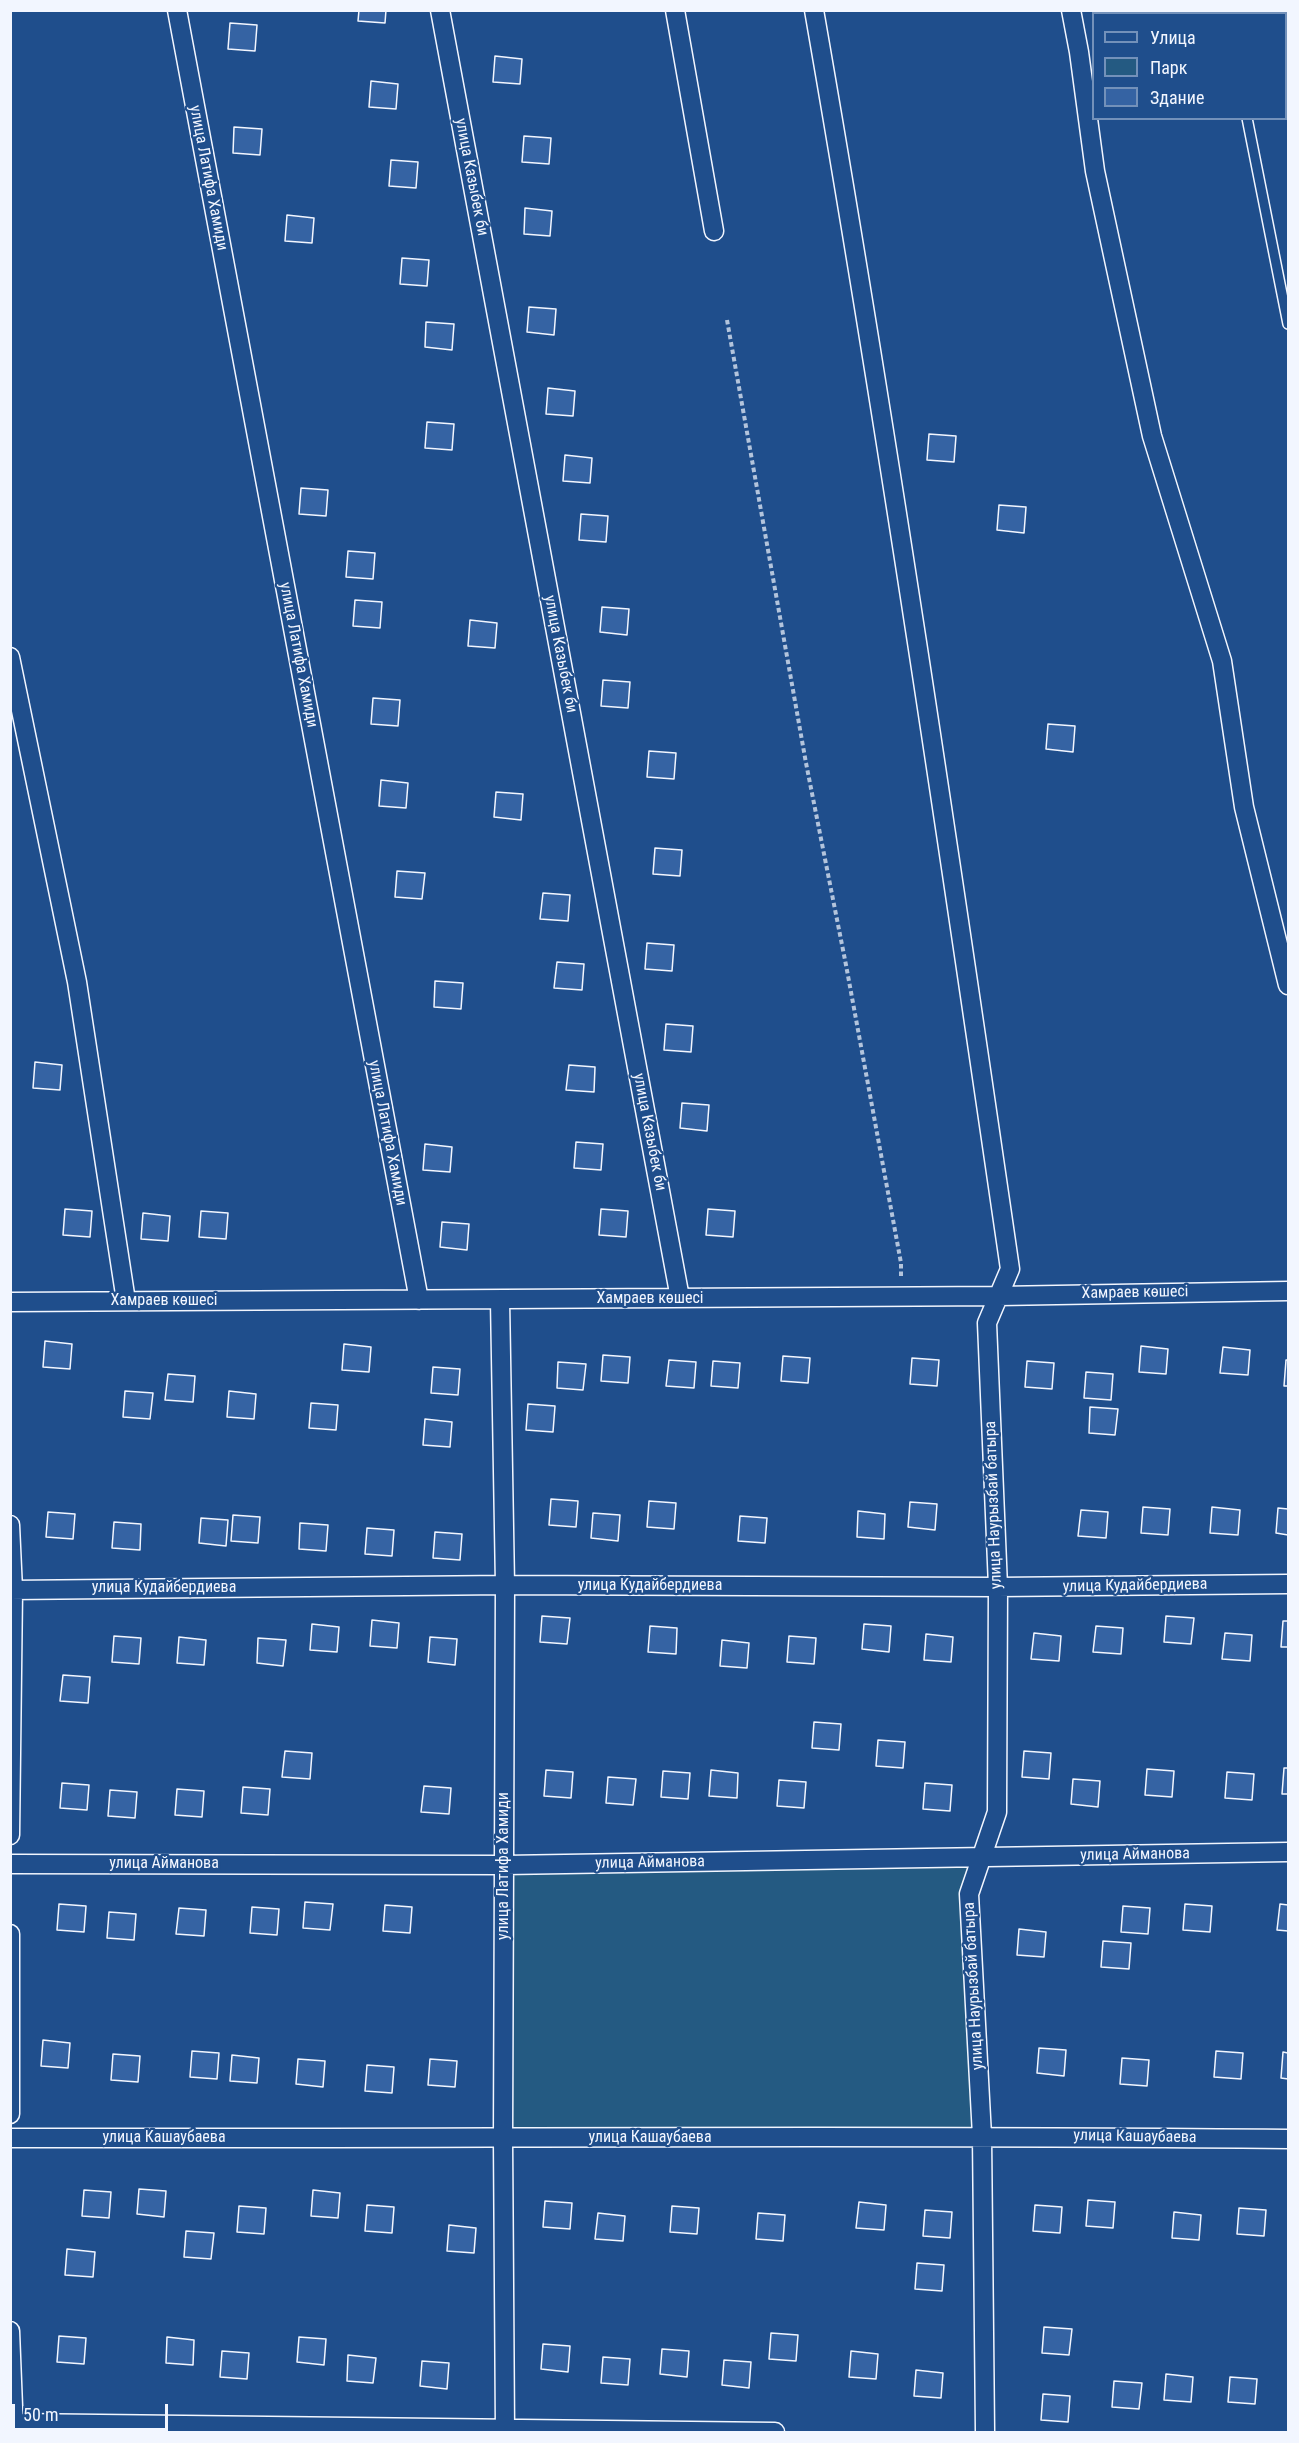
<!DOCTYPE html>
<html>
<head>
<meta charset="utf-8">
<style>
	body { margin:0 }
	#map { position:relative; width:1299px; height:2443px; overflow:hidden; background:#1f4e8c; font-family:"Roboto Condensed",sans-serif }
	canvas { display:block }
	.frame { position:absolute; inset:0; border:12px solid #f2f6ff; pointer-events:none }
	.legend { position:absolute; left:1092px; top:12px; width:195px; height:108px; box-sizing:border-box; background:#1f4e8c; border:2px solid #7391ba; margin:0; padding:8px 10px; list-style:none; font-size:18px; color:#f2f6ff }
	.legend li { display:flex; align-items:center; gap:12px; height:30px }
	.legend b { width:30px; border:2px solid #7391ba }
	.scale { position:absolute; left:12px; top:2404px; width:156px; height:27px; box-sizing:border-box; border:3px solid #f2f6ff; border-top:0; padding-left:8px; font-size:18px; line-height:21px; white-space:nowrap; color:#f2f6ff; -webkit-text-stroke:4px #1f4e8c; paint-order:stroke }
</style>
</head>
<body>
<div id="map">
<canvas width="1299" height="2443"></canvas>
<div class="frame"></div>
<ul class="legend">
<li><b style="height:8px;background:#1f4e8c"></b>Улица</li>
<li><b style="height:16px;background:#245a82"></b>Парк</li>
<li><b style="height:16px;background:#3563a3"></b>Здание</li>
</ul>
<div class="scale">50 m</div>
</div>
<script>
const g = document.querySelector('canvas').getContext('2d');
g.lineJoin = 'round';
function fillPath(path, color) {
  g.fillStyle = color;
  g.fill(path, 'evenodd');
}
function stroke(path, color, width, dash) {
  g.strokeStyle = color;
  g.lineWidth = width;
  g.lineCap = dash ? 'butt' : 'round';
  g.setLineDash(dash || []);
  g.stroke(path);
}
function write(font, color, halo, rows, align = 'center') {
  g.font = font + ' "Roboto Condensed",sans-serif';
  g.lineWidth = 4.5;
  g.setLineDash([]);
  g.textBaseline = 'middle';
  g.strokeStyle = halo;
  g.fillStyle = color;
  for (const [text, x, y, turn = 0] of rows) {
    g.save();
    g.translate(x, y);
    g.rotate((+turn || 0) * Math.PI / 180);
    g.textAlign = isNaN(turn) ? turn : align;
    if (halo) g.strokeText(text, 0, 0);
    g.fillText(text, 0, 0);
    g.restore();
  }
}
const green = new Path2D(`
	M981,1859L969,1894L982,2136L503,2139L505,1865Z`);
const building = new Path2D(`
	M359,10H386L385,23L358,21Z
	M230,23L257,25L255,51L228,49Z
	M495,56L522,59L520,84L493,82Z
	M371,81L398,84L396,109L369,107Z
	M234,127L262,129L260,155L233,153Z
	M524,136L551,138L549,164L522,162Z
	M391,160L418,162L416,188L389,186Z
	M525,208L552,211L550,236L524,234Z
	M287,215L314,218L312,243L285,241Z
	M402,258L429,260L427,286L400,284Z
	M529,307L556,309L554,335L527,332Z
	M426,322L454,324L452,350L425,347Z
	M548,388L575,391L573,416L546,414Z
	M427,422L454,424L452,450L425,448Z
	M929,434L956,436L954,462L927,460Z
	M565,455L592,458L590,483L563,481Z
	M301,488L328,490L326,516L299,514Z
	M999,505L1026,507L1024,533L997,530Z
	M581,514L608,516L606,542L579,540Z
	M348,551L375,553L373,579L346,577Z
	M355,600L382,602L380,628L353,626Z
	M602,607L629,609L627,635L600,632Z
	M470,620L497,623L495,648L468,646Z
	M603,680L630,682L628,708L601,706Z
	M373,698L400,700L398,726L371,724Z
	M1048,724L1075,726L1073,752L1046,749Z
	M649,751L676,753L674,779L647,777Z
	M381,780L408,783L406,808L379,806Z
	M496,792L523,794L521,820L494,817Z
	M655,848L682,850L680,876L653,874Z
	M397,871L425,873L422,899L395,897Z
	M543,893L570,895L568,921L540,919Z
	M647,943L674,945L672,971L645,969Z
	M557,962L584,964L582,990L554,988Z
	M435,981L463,983L461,1009L434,1007Z
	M666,1024L693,1026L691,1052L664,1050Z
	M35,1062L62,1065L60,1090L33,1088Z
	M569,1065L595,1067L594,1092L566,1090Z
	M682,1103L709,1105L707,1131L680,1128Z
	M576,1142L603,1144L601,1170L574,1168Z
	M425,1144L452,1147L450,1172L423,1170Z
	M65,1209L92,1211L90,1237L63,1235Z
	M601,1209L628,1211L626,1237L599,1235Z
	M708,1209L735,1211L733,1237L706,1235Z
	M201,1211L228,1213L226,1239L199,1237Z
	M143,1213L170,1216L168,1241L141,1239Z
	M442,1222L469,1224L467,1250L440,1247Z
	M45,1341L72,1344L70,1369L43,1367Z
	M344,1344L371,1347L369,1372L342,1370Z
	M1141,1346L1168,1349L1166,1374L1139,1372Z
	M1223,1347L1250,1350L1248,1375L1220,1373Z
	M603,1355L630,1357L628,1383L601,1381Z
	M783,1356L810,1358L808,1383L781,1381Z
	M912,1358L939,1360L937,1386L910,1384Z
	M669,1360L696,1362L694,1388L666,1386Z
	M1286,1360H1288V1386H1284Z
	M713,1361L740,1363L738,1388L711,1386Z
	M1027,1361L1054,1363L1052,1389L1025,1387Z
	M558,1362L586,1364L583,1390L557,1388Z
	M433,1367L460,1369L458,1395L431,1393Z
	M1086,1372L1113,1374L1111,1400L1084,1398Z
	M168,1374L195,1376L193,1402L165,1400Z
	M125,1391L153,1393L150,1419L123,1417Z
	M229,1391L256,1394L254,1419L227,1417Z
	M311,1403L338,1405L336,1430L309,1428Z
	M528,1404L555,1406L553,1432L526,1430Z
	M1090,1407L1118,1409L1115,1435L1089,1433Z
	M425,1419L452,1422L450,1447L423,1445Z
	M551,1499L578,1501L576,1527L549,1525Z
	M649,1501L676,1503L674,1529L647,1527Z
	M910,1502L937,1504L935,1530L908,1527Z
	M1143,1507L1170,1509L1168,1535L1141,1533Z
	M1212,1507L1240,1510L1238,1535L1210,1533Z
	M1278,1508L1288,1509V1535L1276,1533Z
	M1081,1510L1108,1512L1106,1538L1078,1536Z
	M858,1511L885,1514L884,1539L857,1537Z
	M48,1512L75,1514L73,1539L46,1537Z
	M593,1513L620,1515L618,1541L591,1538Z
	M233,1515L260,1517L258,1543L231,1541Z
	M740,1516L767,1518L765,1543L738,1541Z
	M201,1518L228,1520L226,1546L199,1543Z
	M114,1522L141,1524L140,1550L112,1548Z
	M300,1523L328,1525L326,1551L299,1549Z
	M367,1528L394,1530L392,1556L365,1554Z
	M435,1532L462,1534L460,1560L433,1558Z
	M542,1616L570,1618L567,1644L540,1642Z
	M1166,1616L1194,1618L1191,1644L1164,1642Z
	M372,1620L399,1623L397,1648L370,1646Z
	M1283,1621H1288V1647H1281Z
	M312,1624L339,1627L337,1652L310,1650Z
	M864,1624L891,1626L889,1652L862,1649Z
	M650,1626L677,1628L676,1654L648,1652Z
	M1096,1626L1123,1628L1121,1654L1093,1652Z
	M1034,1633L1061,1636L1059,1661L1031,1659Z
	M1225,1633L1252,1635L1250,1661L1222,1659Z
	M926,1634L953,1637L951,1662L924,1660Z
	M114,1636L141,1638L139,1664L112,1662Z
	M789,1636L816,1638L814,1664L787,1662Z
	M179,1637L206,1640L204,1665L177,1663Z
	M430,1637L457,1639L455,1665L428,1662Z
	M258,1638L286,1640L283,1666L257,1663Z
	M722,1640L749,1643L747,1668L720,1666Z
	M63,1675L90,1677L88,1703L60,1701Z
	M814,1722L841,1724L839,1750L812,1748Z
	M878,1740L905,1742L903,1768L876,1766Z
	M285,1751L312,1753L310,1779L282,1777Z
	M1024,1751L1051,1753L1049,1779L1022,1777Z
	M1284,1768H1288V1794H1282Z
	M1147,1769L1174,1771L1172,1797L1145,1795Z
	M546,1770L573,1772L571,1798L544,1796Z
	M711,1770L738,1773L737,1798L709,1796Z
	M663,1771L690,1773L688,1799L661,1797Z
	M1227,1772L1254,1774L1252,1800L1225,1798Z
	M608,1777L636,1779L633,1805L606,1803Z
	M1073,1779L1100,1781L1098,1807L1071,1804Z
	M779,1780L806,1782L804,1808L777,1806Z
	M62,1783L89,1785L87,1810L60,1808Z
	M925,1783L952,1785L950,1811L923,1809Z
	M424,1786L451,1788L449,1814L421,1812Z
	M243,1787L270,1789L268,1815L241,1813Z
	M177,1789L204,1791L202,1817L175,1815Z
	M110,1790L137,1792L135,1818L108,1816Z
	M305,1902L333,1904L330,1930L303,1928Z
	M59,1904L86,1906L84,1932L57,1930Z
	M1185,1904L1212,1906L1210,1932L1183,1930Z
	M1280,1904L1288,1905V1931L1277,1930Z
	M385,1905L412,1907L410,1933L383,1931Z
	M1123,1906L1150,1908L1148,1934L1121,1932Z
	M252,1907L279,1909L277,1935L250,1933Z
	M179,1908L206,1910L204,1936L176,1934Z
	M109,1912L136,1914L134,1940L107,1938Z
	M1019,1929L1046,1932L1044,1957L1017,1955Z
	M1103,1941L1131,1943L1129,1969L1101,1967Z
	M43,2040L70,2043L68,2068L41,2066Z
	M1039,2048L1066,2050L1064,2076L1037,2073Z
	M192,2051L219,2053L217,2079L190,2077Z
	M1216,2051L1243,2053L1241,2079L1214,2077Z
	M1283,2052L1288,2053V2079L1281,2078Z
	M113,2054L140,2056L138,2082L111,2080Z
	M232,2055L259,2058L257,2083L230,2081Z
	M1122,2058L1149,2060L1147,2086L1120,2084Z
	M298,2059L325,2061L323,2087L296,2084Z
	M430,2059L457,2061L455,2087L428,2085Z
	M367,2065L394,2067L392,2093L365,2091Z
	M139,2189L166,2191L164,2217L137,2214Z
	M84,2190L111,2192L109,2218L82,2216Z
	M313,2190L340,2193L338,2218L311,2216Z
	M1088,2200L1115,2202L1113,2228L1086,2226Z
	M545,2201L572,2203L570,2229L543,2227Z
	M859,2202L886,2205L884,2230L856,2228Z
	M367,2205L394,2207L392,2233L365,2231Z
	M1035,2205L1062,2207L1060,2233L1033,2231Z
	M239,2206L266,2208L264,2234L237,2232Z
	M672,2206L699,2208L697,2234L670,2232Z
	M1239,2208L1266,2210L1264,2236L1237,2234Z
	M925,2210L952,2212L950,2238L923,2236Z
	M1174,2212L1201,2215L1199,2240L1172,2238Z
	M598,2213L625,2216L623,2241L595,2239Z
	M758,2213L785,2215L783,2241L756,2239Z
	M449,2225L476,2228L474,2253L447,2251Z
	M186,2231L214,2233L211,2259L184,2257Z
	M67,2249L95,2252L93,2277L65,2275Z
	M917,2263L944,2265L942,2291L915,2289Z
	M1044,2327L1072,2329L1069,2355L1042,2353Z
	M771,2333L798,2335L796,2361L769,2359Z
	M59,2336L86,2338L84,2364L57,2362Z
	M167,2337L194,2340L193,2365L166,2363Z
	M299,2337L326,2339L324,2365L297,2362Z
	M543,2344L570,2346L568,2372L541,2369Z
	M662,2349L689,2351L687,2377L660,2374Z
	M222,2351L249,2353L247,2379L220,2377Z
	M851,2351L878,2354L876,2379L849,2377Z
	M348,2355L376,2358L373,2383L347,2381Z
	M603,2357L630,2359L628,2385L601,2383Z
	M724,2360L751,2362L749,2388L722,2385Z
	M422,2361L449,2363L447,2389L420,2386Z
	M916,2370L943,2373L941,2398L914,2396Z
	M1166,2374L1193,2377L1191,2402L1164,2400Z
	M1230,2377L1257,2379L1255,2404L1228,2402Z
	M1114,2381L1142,2383L1139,2409L1112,2407Z
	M1043,2394L1070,2396L1068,2422L1041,2420Z`);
const path = new Path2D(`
	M727,320L806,763L846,965L901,1263V1278`);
const service = new Path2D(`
	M1226,10V14
	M1247,118L1288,324`);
const minor = new Path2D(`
	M177,10L419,1300
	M440,10L680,1298
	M675,10L714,231
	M814,10C887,429 949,849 1010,1269L987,1323L998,1587L997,1812L969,1894L982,2136L985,2432
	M1071,10L1079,52L1095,171L1152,436L1222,661L1244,807L1288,985
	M10,657L77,982L126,1301
	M500,1300L505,1585L503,2139L505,2432
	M10,1302L999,1296L1288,1291
	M10,1525L13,1590L10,1835
	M10,1590L505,1585L998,1587L1288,1584
	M10,1864L505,1865L1288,1852
	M10,1934V2114
	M10,2138C437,2139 863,2134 1288,2139
	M10,2331L14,2432
	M15,2423L775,2432`);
const streetNames = [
	["улица Казыбек би",471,177,79],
	["улица Латифа Хамиди",208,178,79],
	["улица Казыбек би",560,654,79],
	["улица Латифа Хамиди",298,655,79],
	["улица Казыбек би",649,1132,79],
	["улица Латифа Хамиди",387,1133,79],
	["Хамраев көшесі",1135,1293,-1],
	["Хамраев көшесі",650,1299],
	["Хамраев көшесі",164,1301],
	["улица Наурызбай батыра",994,1505,-92],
	["улица Кудайбердиева",650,1586],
	["улица Кудайбердиева",1135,1586,-1],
	["улица Кудайбердиева",164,1588],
	["улица Айманова",1135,1855,-1],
	["улица Айманова",650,1863,-1],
	["улица Айманова",164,1864],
	["улица Латифа Хамиди",504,1866,-90],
	["улица Наурызбай батыра",974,1986,-93],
	["улица Кашаубаева",1135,2137,1],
	["улица Кашаубаева",164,2138],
	["улица Кашаубаева",650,2138]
];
fillPath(green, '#245a82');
stroke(green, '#a8bbd7', 1.5);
fillPath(building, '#3563a3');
stroke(building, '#f2f6ff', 1.5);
stroke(service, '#f2f6ff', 12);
stroke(minor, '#f2f6ff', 21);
stroke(path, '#b3c4dc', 4, [4.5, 3]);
stroke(service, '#1f4e8c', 9);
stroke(minor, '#1f4e8c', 18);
write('16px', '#f2f6ff', '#1f4e8c', streetNames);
</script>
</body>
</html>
